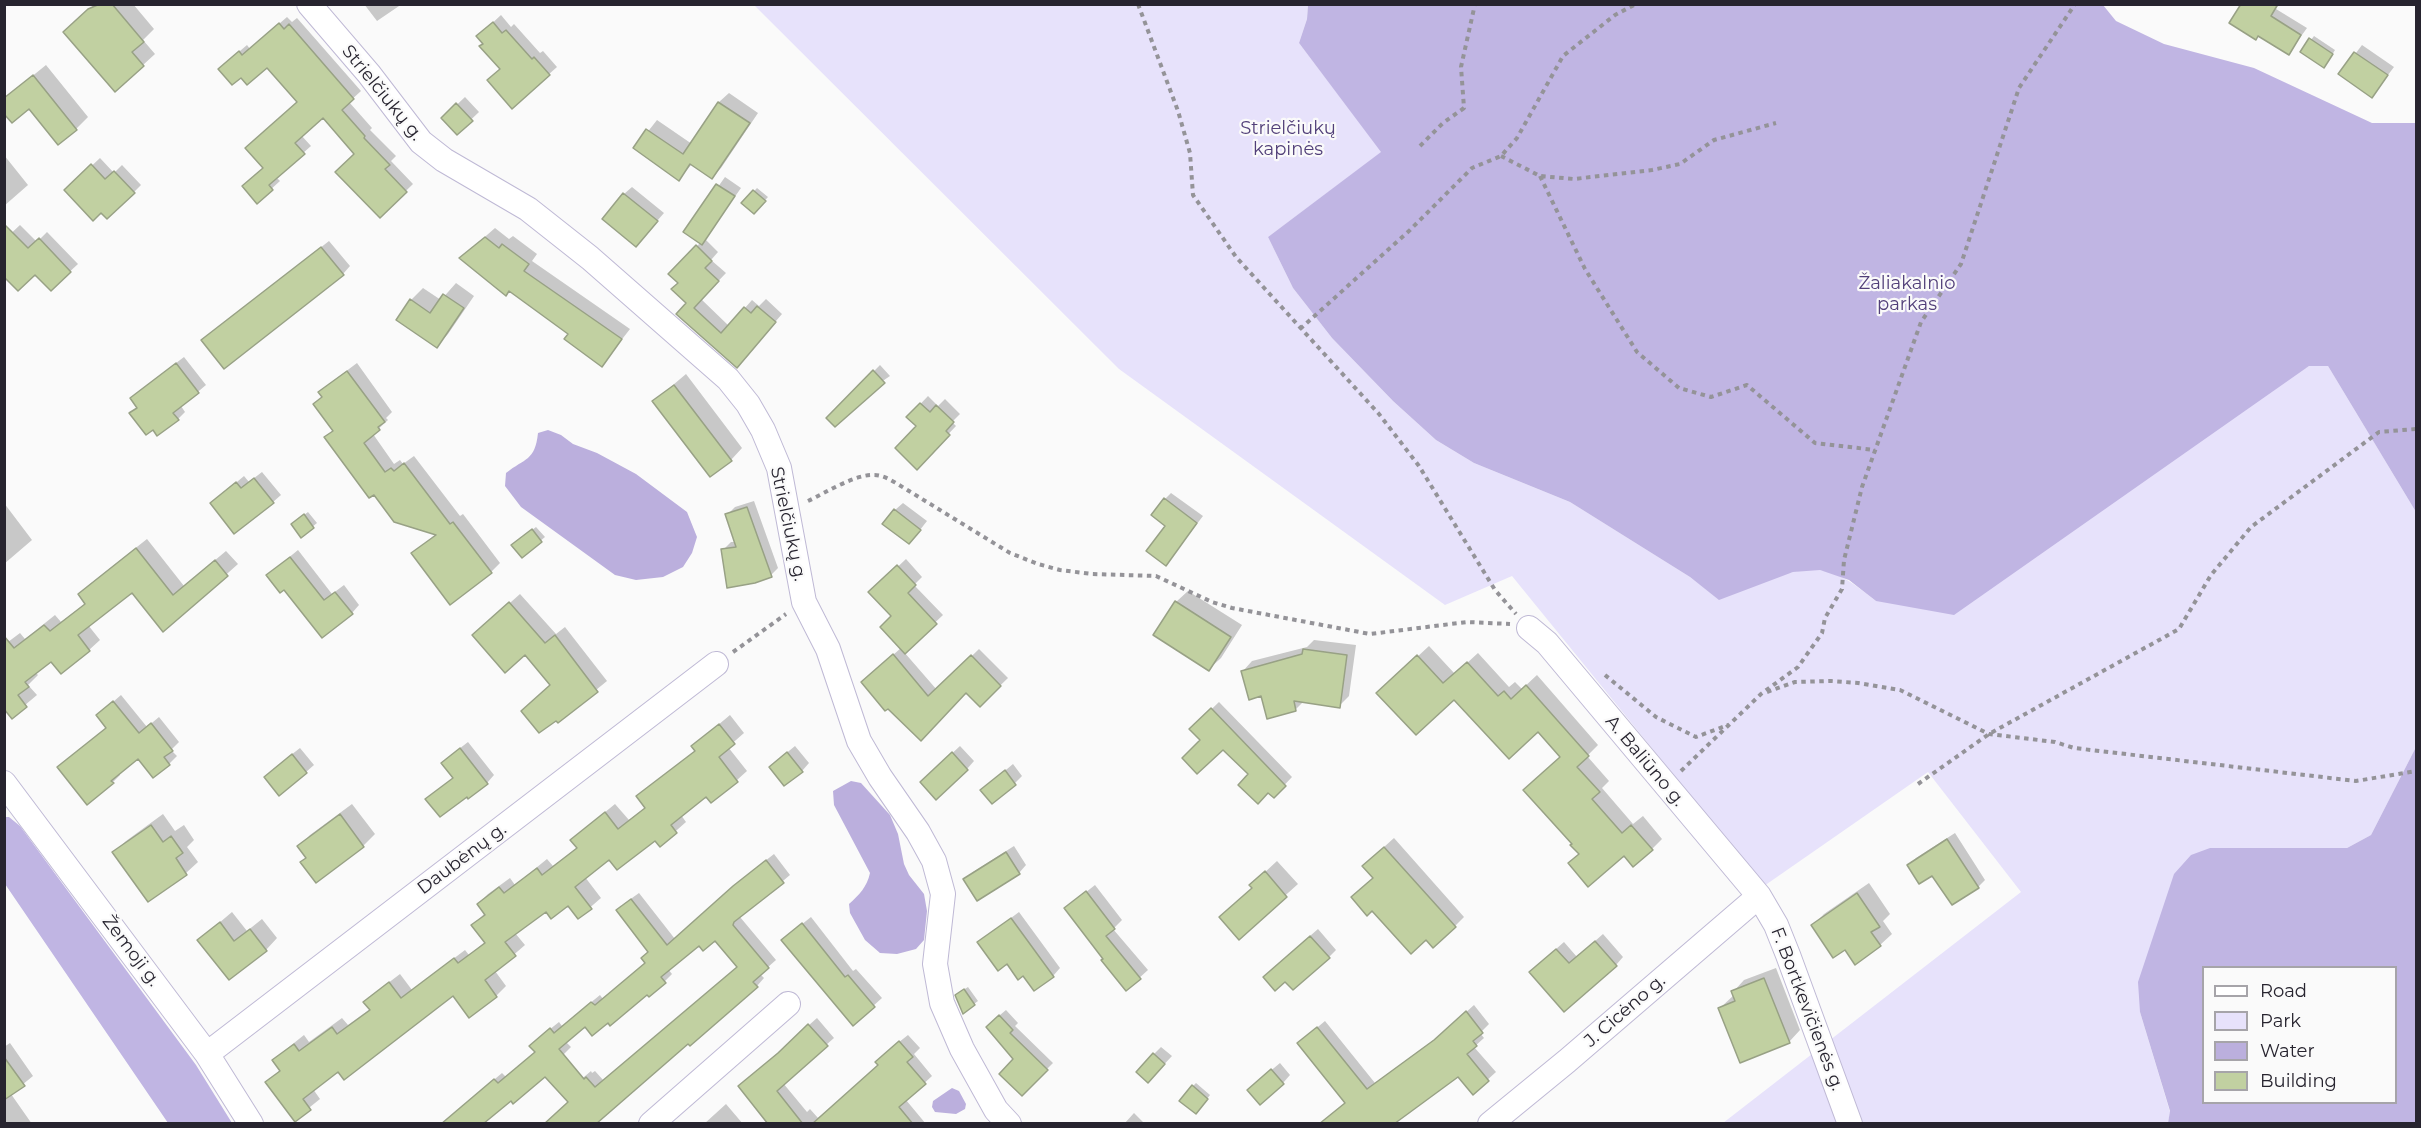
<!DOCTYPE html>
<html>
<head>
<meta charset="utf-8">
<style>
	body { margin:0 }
	#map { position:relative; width:2421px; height:1128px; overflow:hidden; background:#fafafa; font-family:Montserrat,sans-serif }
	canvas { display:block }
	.frame { position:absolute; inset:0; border:6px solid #27242f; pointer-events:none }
	.legend { position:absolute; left:2202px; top:966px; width:195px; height:138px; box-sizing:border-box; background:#fafafa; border:2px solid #a6a4a9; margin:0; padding:8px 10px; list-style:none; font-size:18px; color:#27242f }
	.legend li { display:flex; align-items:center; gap:12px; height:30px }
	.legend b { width:30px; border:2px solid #a6a4a9 }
</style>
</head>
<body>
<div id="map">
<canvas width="2421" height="1128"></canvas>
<div class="frame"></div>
<ul class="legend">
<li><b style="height:8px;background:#fff"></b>Road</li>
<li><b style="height:16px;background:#e7e2fb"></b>Park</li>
<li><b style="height:16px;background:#bbafdd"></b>Water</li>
<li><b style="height:16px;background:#c1d0a1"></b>Building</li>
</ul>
</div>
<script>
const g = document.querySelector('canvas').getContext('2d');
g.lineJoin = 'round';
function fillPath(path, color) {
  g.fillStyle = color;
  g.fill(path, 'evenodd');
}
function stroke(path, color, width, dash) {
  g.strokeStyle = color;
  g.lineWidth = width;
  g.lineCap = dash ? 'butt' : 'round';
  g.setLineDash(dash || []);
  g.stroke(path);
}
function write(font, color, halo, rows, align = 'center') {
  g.font = font + ' Montserrat,sans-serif';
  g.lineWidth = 4.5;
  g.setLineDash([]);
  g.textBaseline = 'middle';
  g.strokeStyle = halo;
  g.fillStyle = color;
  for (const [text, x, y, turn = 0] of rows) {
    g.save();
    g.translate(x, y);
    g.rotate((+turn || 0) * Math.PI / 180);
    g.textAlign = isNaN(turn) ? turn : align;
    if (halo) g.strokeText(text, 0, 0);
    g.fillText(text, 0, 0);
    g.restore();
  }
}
const green = new Path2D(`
	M754,5H1308L1307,19L1299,43L1382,152L1268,237L1293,288L1332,338L1393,401L1436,440L1474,463L1570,502L1690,577L1719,599C1747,589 1790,566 1820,570C1842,573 1859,588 1876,601L2309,366H2328L2416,512V747L2371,835L2347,848H2210L2140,1012L2170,1112L2168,1123H1723L2021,892L1928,772L1764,886L1512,576L1445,605L1119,369Z`);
const forest = new Path2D(`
	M1308,5H2103L2116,21L2164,44L2254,68L2372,123H2416V512L2328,366H2309L1954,615L1876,601L1849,580L1820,570L1793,572L1719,600L1690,577L1570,502L1474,463L1436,440L1393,401L1332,338L1293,288L1268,237L1381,152L1299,43L1307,19Z
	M2416,747V1123H2168L2170,1111L2140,1012L2138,982L2174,874L2191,855L2210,848H2347L2371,835ZM2204,968H2396V1102H2204Z
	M4,817H9L20,826L196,1065L232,1123H168L5,884Z`);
const water = new Path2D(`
	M548,430L561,435L573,444L597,453L636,474L687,512L697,537L692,553L683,567L663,577L636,580L615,575L521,507L505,486L506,473C525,458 535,461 538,433Z
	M851,781L861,783L890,815L898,834L904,864L909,875L924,894L927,911L924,940L916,949L897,954L880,953L865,940L850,913L849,904C859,895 867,887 870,873L834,805L833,791Z
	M952,1088L959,1091L966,1104L965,1109L956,1114L935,1112L932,1107L933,1101Z`);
const shadow = new Path2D(`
	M95,4H133L154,29L143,40L155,54L143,65L76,20Z
	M364,4H402L377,21Z
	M2243,4H2279L2276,9L2307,28L2289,53Z
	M501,15L511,27L514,24L540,53L543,51L557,67L512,107L501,69L484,44L486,29Z
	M287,17L292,22L297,18L361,91L349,102L372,128L370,130L396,156L391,161L413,184L380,216L356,154L323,116L301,135L311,146L276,177L280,181L257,202L264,167L298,102L267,66L227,62L247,45L250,49Z
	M2314,36L2335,50L2327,63L2302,52Z
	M2362,45L2394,67L2372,96L2340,74Z
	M46,65L88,117L76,129L30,107L4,99Z
	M729,93L758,113L721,168L712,177L692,164L679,179L635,148L657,120L692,144L719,102Z
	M465,97L479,112L457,133L443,118Z
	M4,155L28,185L4,206Z
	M100,158L114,173L122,165L141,185L134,192L101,211L66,190Z
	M725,177L741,188L705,239L718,252L711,260L726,273L701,299L729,326L752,300L759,306L766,299L782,314L744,358L688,303L680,283L670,274L701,242L686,232Z
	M632,187L664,213L636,245L624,194Z
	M757,188L768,197L754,212L743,203Z
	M20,225L37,242L47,232L78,264L51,289L4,240Z
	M495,228L509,239L513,236L537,254L532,261L630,329L602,365L570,333L471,249Z
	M329,241L350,266L343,274L203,340Z
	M456,283L474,296L448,334L437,346L411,300L423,288L441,300Z
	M184,357L206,385L181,406L185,412L178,419L153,428L131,413L138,407L139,391Z
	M357,363L392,412L386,418L388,420L373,434L394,464L400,460L403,464L414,456L460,516L463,514L500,563L491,572L413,553L437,533L374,493L326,437L334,429L315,404L323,396L320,392L329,384Z
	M880,365L890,376L828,418Z
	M686,374L742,448L731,460L654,401Z
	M928,396L938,406L945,399L960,414L952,422L956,426L917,467L918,426L908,417Z
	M262,472L281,495L273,502L212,503L244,476L249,482Z
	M1171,493L1203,516L1166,564L1165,499Z
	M754,501L778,568L771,575L723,550L731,542H736L727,515L735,507Z
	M4,503L32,540L4,564Z
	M903,503L927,521L916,535L895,510Z
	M308,512L317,523L301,536L296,521Z
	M536,527L545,537L522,556L517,542Z
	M147,539L184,586L226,551L238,564L164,630L132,591L88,625L100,640L89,650L61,672L51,660L35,672L38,675L28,685L37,695L12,716L4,645L20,633L25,639L55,615L61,622L86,603L80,594L90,584Z
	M298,550L332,594L344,585L359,605L352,613L284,588L276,568Z
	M906,559L922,577L914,585L943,615L904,652L937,690L979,649L1008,678L980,705L966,692L921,739L870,675L901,648L893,616L871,592Z
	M1188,591L1242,625L1221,658L1209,669L1176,602Z
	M520,594L556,634L565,627L607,681L558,721L552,684L525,653L484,626Z
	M1314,640L1356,645L1349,696L1339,706L1304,701L1295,710L1262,695L1243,671L1252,661L1307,647Z
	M1429,646L1455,674L1478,653L1509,687L1515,682L1522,689L1537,675L1598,745L1587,756L1609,781L1602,788L1633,824L1643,816L1662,839L1652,849L1580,854L1561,756L1538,730L1454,697L1389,683Z
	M121,695L147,727L159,717L179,742L171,750L177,756L169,764L138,757L118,773L120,775L113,782L59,767L107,727L98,715Z
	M1219,702L1292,777L1274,796L1223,748L1202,740L1191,729Z
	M730,715L744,733L728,747L747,771L737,780L711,801L707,795L681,815L686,822L660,845L655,838L609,858L585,877L601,898L579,917L568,904L546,910L515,933L525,945L495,971L506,986L496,996L453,993L313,1089L320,1099L295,1119L267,1082L281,1069L274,1061L284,1051L304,1035L309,1042L342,1018L348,1025L370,1009L375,993L400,974L412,990L465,950L469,955L486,941L473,925L485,913L478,904L488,894L510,878L515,885L547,859L553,866L578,847L582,831L615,804L629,820L646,807L638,797L696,750L693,746Z
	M468,742L494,775L487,783L427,799L454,777L450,756Z
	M795,746L809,763L802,771L778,760Z
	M960,746L974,761L967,769L929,775Z
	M300,748L314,765L306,772L273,769Z
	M1013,764L1022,776L1015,783L982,790Z
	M352,804L375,834L363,846L316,881L307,858L299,847L310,835Z
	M163,814L175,831L184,825L194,840L187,847L198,862L186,873L149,900L114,852L126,841Z
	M1955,833L1985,880L1978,887L1909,866L1916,858Z
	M1394,838L1464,917L1455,926L1374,877V856Z
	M1014,846L1026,865L1019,873L965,880L973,872Z
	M774,854L790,875L740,917L776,960L760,974L764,978L757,986L688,1042L569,1102L571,1088L591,1071L592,1073L595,1071L604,1081L738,967L715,939L699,944L668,969L672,974L665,981L608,1021L585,1025L566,1042L571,1047L563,1055L444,1122L502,1073L506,1077L536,1051L539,1038L559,1022L562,1026L600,995L603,999L646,962L650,952L625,903L639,893L675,939L742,879Z
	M1277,861L1298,884L1239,937L1253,887L1263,874Z
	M1869,883L1890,914L1883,921L1892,934L1880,945L1845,948L1813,925L1824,914Z
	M1095,885L1122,920L1113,929L1148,970L1127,989L1066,908Z
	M232,912L247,931L262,919L277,938L266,950L199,940Z
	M1019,912L1060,968L1053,976L1024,974L979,942Z
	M811,917L853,971L856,969L882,998L853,1024L791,933Z
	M1318,929L1336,950L1329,957L1286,979L1272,969Z
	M1603,934L1623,957L1616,965L1539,964L1564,942L1577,957Z
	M1776,968L1800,1030L1789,1042L1720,1008L1734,995L1733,992L1744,980Z
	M968,987L978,1001L963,1012L960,992Z
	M1474,1005L1489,1024L1480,1033L1484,1038L1474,1047L1496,1072L1473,1093L1458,1074L1321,1124L1346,1102L1307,1036L1325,1021L1375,1083L1443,1033Z
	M1006,1010L1018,1023L1015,1026L1053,1063L1022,1094L1016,1059L994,1020Z
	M817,1018L834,1038L783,1083L807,1112L810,1109L818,1118L880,1065L884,1054L908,1035L920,1048L914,1054L932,1076L906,1100L926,1124H770L740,1086Z
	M10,1043L33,1076L11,1094L32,1124H4V1047Z
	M1161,1047L1172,1056L1156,1073L1154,1054Z
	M1280,1063L1290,1075L1283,1083H1256Z
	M1196,1083L1210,1095L1199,1109L1193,1086Z
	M726,1104L743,1124H704Z
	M1134,1113L1145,1124H1124Z`);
const building = new Path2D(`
	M100,4H112L144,42L132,52L144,66L115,92L63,32L88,9Z
	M2241,4H2278L2271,16L2301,35L2289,55L2258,36L2256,40L2229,23Z
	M493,22L502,33L506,30L532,59L534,57L550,75L512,109L487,80L500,69L479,46L483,44L476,36Z
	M279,23L284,29L289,24L354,99L342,110L365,136L364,138L390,165L385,169L407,192L380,218L335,172L354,154L323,118L295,143L305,154L269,185L273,190L257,204L242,186L263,168L245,148L297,102L267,68L247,85L241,78L232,85L218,69L239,51L242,55Z
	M2309,38L2333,54L2324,68L2300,52Z
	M2354,52L2388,75L2372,98L2338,74Z
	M33,75L77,130L58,145L29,109L12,123L4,114V98Z
	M718,102L750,123L712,179L690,164L679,181L633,148L646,129L683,154Z
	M456,103L473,121L457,135L441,118Z
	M91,164L105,179L114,171L135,193L107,219L101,213L93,221L64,190Z
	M716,184L735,196L702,245L683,232Z
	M753,190L766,201L754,214L741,203Z
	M623,193L658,221L636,247L602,219Z
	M4,224L28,248L39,238L71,272L51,291L35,275L18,291L4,277Z
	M485,237L499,248L502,244L529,264L524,271L622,339L602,367L564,339L568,334L509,291L506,296L459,258Z
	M696,245L712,261L705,268L719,281L694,308L721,333L744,307L751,313L757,306L776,322L737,368L676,314L686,303L671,289L678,283L668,274Z
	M321,247L344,275L224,369L201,340Z
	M443,294L464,308L437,348L396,320L410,299L430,313Z
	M176,363L199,393L173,413L179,420L157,436L153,430L146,435L129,413L137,408L130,398Z
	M873,370L885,383L835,427L826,418Z
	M347,371L385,422L378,427L380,430L364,443L385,472L391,468L394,471L404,463L450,524L453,522L492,573L450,605L411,553L436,535L394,522L374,495L369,498L324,437L333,431L313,404L322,397L318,392Z
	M674,385L732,461L710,477L652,401Z
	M920,403L930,412L936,405L954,422L946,431L950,435L917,470L895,448L916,426L906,417Z
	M254,478L274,503L234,534L210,503L236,482L241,488Z
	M1164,498L1197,523L1166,566L1146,551L1165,526L1151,515Z
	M747,507L772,577L755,583L727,588L721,549L736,547L725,514Z
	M894,509L921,530L909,544L882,524Z
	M304,514L314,528L301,538L291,524Z
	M532,529L542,542L522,558L511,545Z
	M136,548L173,595L215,560L228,576L163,632L132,593L78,635L90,651L61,674L51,662L25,682L29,687L18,695L27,707L12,719L4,709V636L14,648L44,625L50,631L85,604L78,594Z
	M290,557L324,600L335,592L353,614L322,638L284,590L280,593L266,575Z
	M897,565L916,585L908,593L937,624L905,654L880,627L891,616L868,592Z
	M1175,601L1231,637L1209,671L1153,635Z
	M509,602L545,643L555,635L598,692L558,723L556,721L539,733L521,711L550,685L525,655L505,673L472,635Z
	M1303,649L1347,655L1340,708L1294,701L1296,711L1267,719L1261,696L1249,700L1241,671L1302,654Z
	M893,654L928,696L971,655L1001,686L980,707L966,693L921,741L888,709L885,711L861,682Z
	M1417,655L1443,683L1467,662L1498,696L1504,691L1511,699L1526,685L1589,756L1577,767L1600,792L1592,799L1622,833L1631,825L1653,850L1633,867L1624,856L1588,887L1568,863L1579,854L1570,845L1572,844L1523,790L1560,757L1538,732L1509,759L1454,700L1416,735L1376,693Z
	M113,701L139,733L151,723L173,751L164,757L170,765L153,778L138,759L111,781L114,783L87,805L57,767L106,728L96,715Z
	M1211,708L1286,786L1274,798L1268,793L1258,804L1238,785L1248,774L1223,750L1197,774L1182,758L1200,740L1189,729Z
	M719,724L735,744L719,757L738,782L711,803L706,797L671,825L677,833L660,847L655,841L617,870L609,860L575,887L592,909L578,919L568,906L551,919L546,912L505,942L516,956L485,980L497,997L469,1018L453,996L344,1080L338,1072L303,1099L311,1110L295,1122L265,1082L280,1071L272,1060L294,1044L299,1051L332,1027L337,1034L370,1010L363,1002L389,982L401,998L454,958L458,963L485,943L471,925L485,915L477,904L499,887L504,893L537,868L542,875L577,848L570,840L605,812L618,829L645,808L636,796L695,751L691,746Z
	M460,748L488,784L468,799L467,797L440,817L425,799L453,778L441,763Z
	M787,752L803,772L784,786L769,767Z
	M952,752L968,770L936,800L920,782Z
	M292,754L307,773L279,796L264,777Z
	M1005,770L1016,785L992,804L980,790Z
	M340,814L364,847L316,883L300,862L306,858L297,846Z
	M151,825L163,842L171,836L183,853L176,858L187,875L148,902L112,852Z
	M1947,839L1979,888L1952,905L1932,876L1919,884L1907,865Z
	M1384,847L1456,927L1433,948L1426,940L1411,954L1372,911L1367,916L1351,897L1373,878L1362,866Z
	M1006,852L1020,874L977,901L963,879Z
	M766,860L784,883L734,922L733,925L769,968L753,982L758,987L690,1046L688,1044L596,1124H544L568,1102L545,1077L513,1104L511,1101L483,1124H441L494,1079L498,1083L535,1052L529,1046L550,1028L554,1033L591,1002L595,1005L645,963L641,958L648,952L616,910L631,899L667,945L733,886ZM715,941L737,967L595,1087L586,1077L584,1079L559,1049L585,1027L592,1036L608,1023L610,1026L647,995L649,997L666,983L661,977L699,946L703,951Z
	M1265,871L1287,897L1239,940L1219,917L1252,888L1249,885Z
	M1086,891L1115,929L1106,936L1141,979L1126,991L1101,960L1103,959L1064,908Z
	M1857,893L1880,927L1871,932L1881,946L1855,965L1845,950L1833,958L1811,925Z
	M1011,918L1054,977L1034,991L1023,976L1018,980L1007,964L998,971L977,942Z
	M220,922L234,941L250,929L267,951L229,980L197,940Z
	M802,923L845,977L848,975L875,1007L853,1026L781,940Z
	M1310,936L1330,958L1293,990L1285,982L1275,991L1263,977Z
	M1595,941L1617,966L1564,1012L1529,972L1556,949L1569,963Z
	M1764,978L1790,1043L1740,1063L1718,1008L1735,1001L1731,991Z
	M964,989L975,1005L963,1014L955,995Z
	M1466,1011L1483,1033L1473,1041L1477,1046L1467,1054L1489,1081L1473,1095L1458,1077L1394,1124H1319L1345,1103L1297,1043L1317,1027L1367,1089L1434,1040Z
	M999,1015L1013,1030L1010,1033L1048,1070L1022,1096L999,1074L1013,1059L986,1027Z
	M808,1024L828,1046L777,1091L803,1124H768L738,1086L778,1053Z
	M899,1041L913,1057L907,1062L926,1084L899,1107L913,1124H812L878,1065L875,1062Z
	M1153,1053L1165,1064L1148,1083L1136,1072Z
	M4,1057L25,1086L4,1100Z
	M1271,1069L1284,1084L1260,1105L1247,1090Z
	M1192,1085L1208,1099L1196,1114L1179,1101Z`);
const path = new Path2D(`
	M1138,4L1178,111L1190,153L1193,195L1236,257L1379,414L1419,466L1495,590L1516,614
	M1420,146L1443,123L1464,108L1461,67L1475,4
	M1501,156L1540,176L1574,179L1652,170L1680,164L1714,140L1776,123
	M1540,176L1585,269L1637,352L1679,388L1711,397L1747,385L1815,443L1875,450
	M1300,329L1410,230L1472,168L1501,156L1517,138L1563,56L1615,15L1636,4
	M808,501C825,493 855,474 874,475C882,475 889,479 896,483L1010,553L1038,564L1060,570L1092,574L1156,576L1212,602L1232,608L1370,634L1467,622L1510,624
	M733,652L786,614
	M1605,675L1656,717L1696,737L1728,725
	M1767,692L1795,682L1831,681L1858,683L1900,690L1989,734L2055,742L2074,748L2356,781L2416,771
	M1681,771L1761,694L1798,667L1822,633L1825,618L1842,589L1844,560L1862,487L1921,322L1961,264L2019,88L2075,4
	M1918,784L1989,734L2179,629L2211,575L2251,527L2379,432L2416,429`);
const street = new Path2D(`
	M309,4L369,74L421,142L444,160L528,209L590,258L728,379L748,404L763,430L779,468L804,602L828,649L859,741L880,777L918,832L934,861L943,894L935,964L942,1003L962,1049L996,1110L1009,1124
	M1529,628L1547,643L1759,896L1776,925L1788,955L1850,1124
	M4,783L207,1054L251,1124
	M207,1054L716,664
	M651,1124L788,1004
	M1490,1124L1567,1061L1759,896`);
const streetNames = [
	["Strielčiukų g.",382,93,51],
	["Strielčiukų g.",788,524,78],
	["A. Baliūno g.",1645,761,50],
	["Daubėnų g.",462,859,-37],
	["Žemoji g.",131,951,53],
	["F. Bortkevičienės g.",1807,1009,69],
	["J. Cicėno g.",1625,1011,-41]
];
const parkNames = [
	["Strielčiukų",1288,129],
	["kapinės",1288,150],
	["Žaliakalnio",1907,284],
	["parkas",1907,305]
];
fillPath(green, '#e7e2fb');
fillPath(forest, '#c0b5e3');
fillPath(water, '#bbafdd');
fillPath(shadow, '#0003');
fillPath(building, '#c1d0a1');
stroke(building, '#98a185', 1.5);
stroke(street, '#bfb9d5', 26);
stroke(path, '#949398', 4, [4.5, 4.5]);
stroke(street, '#fff', 24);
write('18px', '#27242f', '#fafafa', streetNames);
write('18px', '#513f79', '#fafafa', parkNames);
</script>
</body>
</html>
